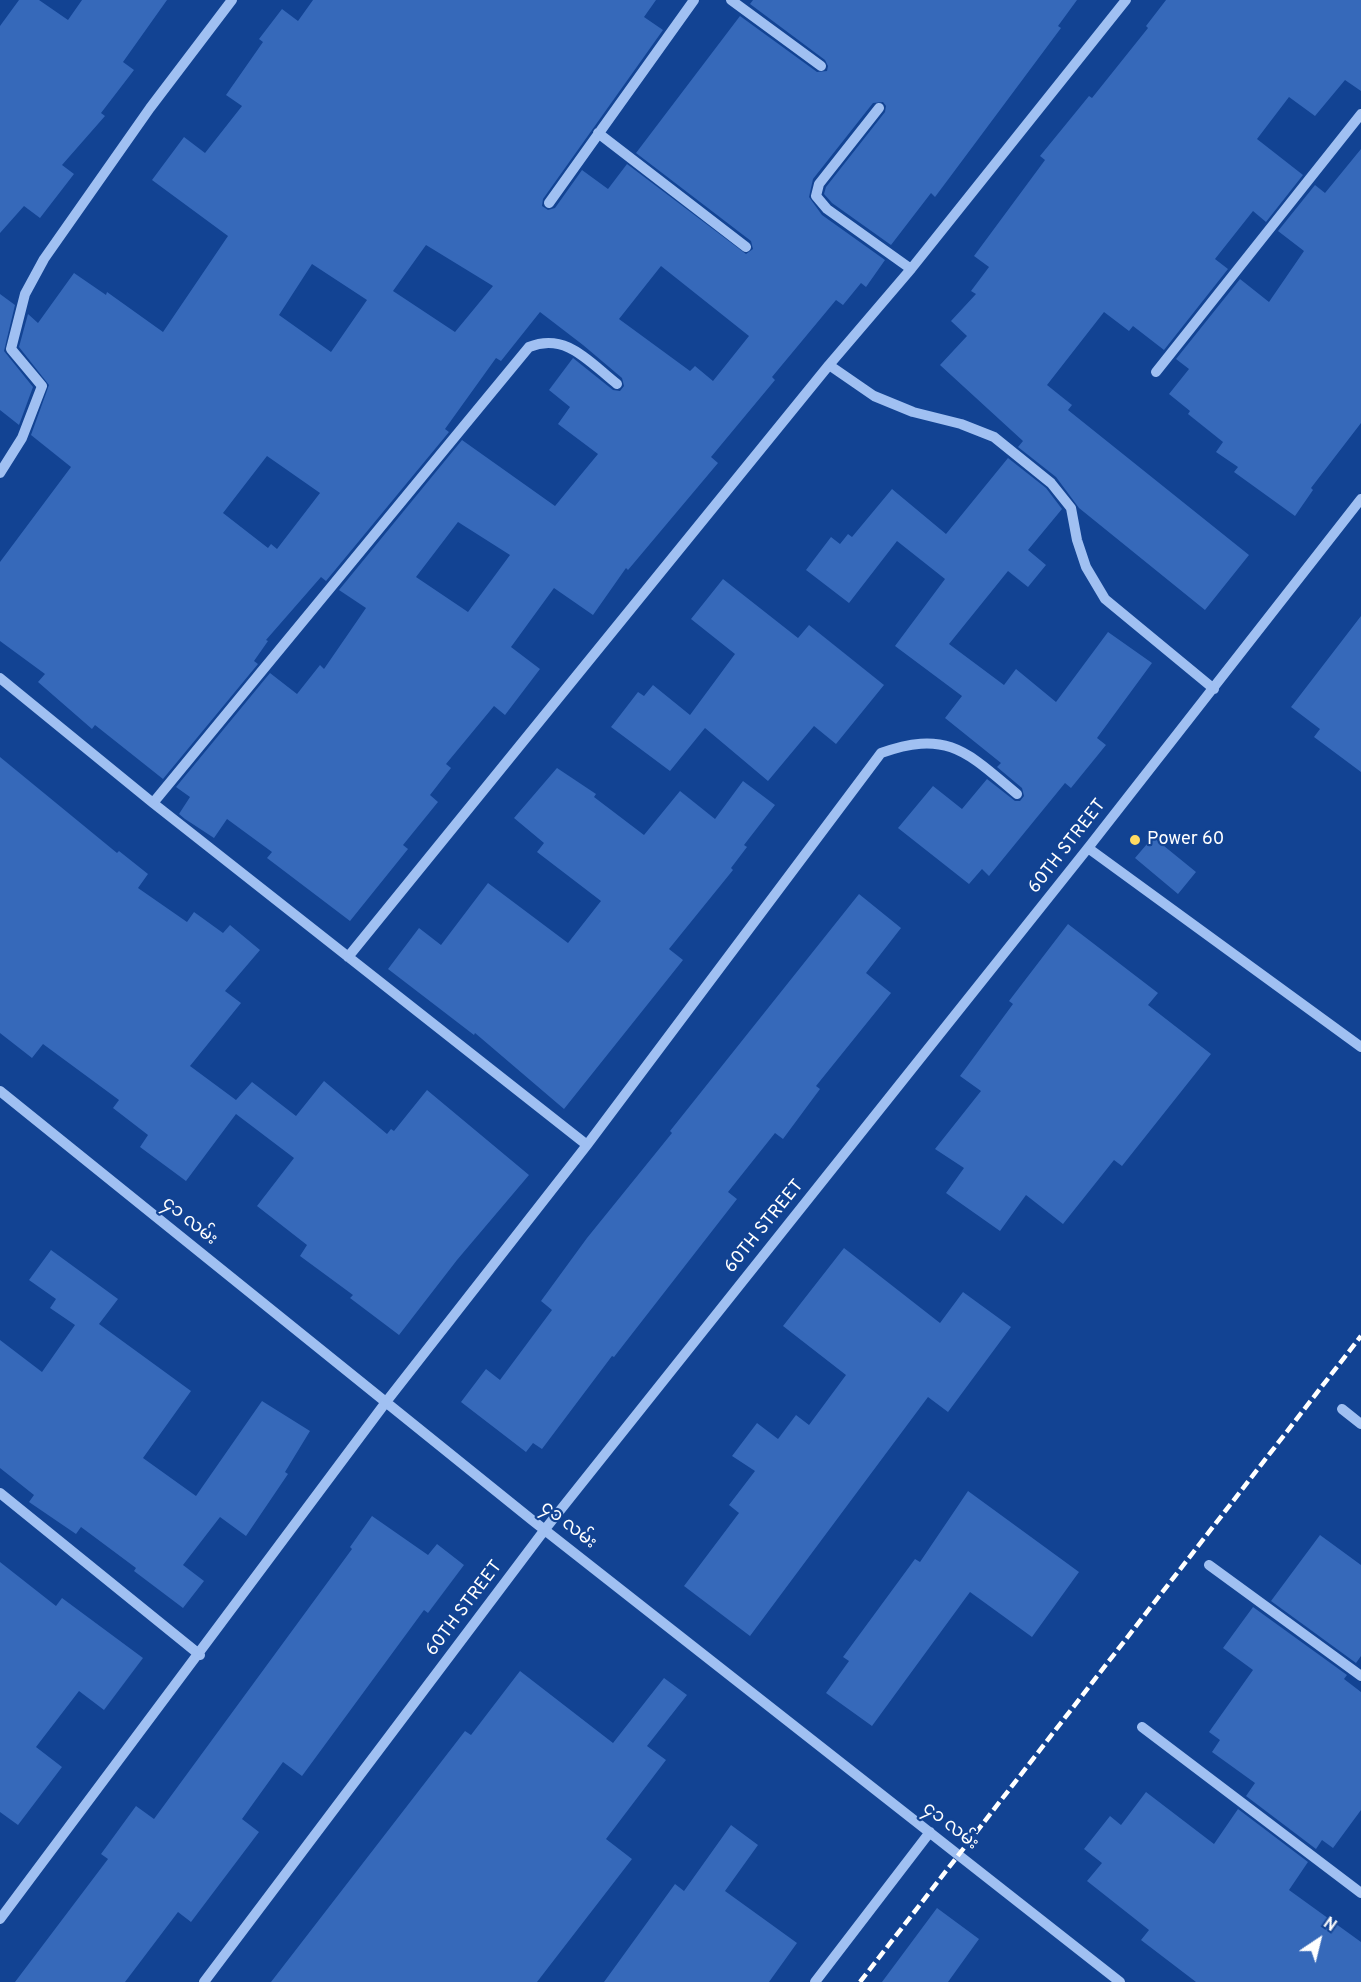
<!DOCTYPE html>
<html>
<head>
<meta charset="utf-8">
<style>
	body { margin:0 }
	#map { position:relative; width:1361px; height:1982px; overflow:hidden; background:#124393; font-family:Overpass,sans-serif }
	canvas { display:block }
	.north { position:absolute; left:1289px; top:1910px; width:60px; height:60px; -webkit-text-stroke:4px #124393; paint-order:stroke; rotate:35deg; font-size:16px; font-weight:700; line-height:24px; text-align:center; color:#fff }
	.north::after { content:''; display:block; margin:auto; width:21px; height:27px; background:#fff; clip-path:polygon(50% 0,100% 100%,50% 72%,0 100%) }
</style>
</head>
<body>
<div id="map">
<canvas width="1361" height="1982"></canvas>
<div class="north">N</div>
</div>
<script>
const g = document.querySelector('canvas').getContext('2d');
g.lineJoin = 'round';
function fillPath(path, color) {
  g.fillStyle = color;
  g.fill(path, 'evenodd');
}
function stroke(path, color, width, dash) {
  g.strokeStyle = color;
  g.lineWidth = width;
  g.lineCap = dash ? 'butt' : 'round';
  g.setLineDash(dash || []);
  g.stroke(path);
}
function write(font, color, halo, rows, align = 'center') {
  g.font = font + ' Overpass,"Noto Sans Myanmar",sans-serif';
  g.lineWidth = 4.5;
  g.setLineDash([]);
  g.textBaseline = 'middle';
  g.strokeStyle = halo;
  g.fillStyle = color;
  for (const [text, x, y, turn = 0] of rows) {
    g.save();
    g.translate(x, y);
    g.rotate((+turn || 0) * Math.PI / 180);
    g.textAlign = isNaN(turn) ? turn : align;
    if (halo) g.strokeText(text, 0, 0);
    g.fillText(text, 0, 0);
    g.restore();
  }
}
const building = new Path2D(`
	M19,0H39L68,20L82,0H167L123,62L134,70L101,113L105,116L62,165L74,174L40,218L24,206L0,233V26Z
	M313,0H656L644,17L663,30L543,199L542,206L548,210L555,208L582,170L608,189L627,164L746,254L753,249L751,241L636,153L740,16L817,72L827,71L828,66L825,60L750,4L753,0H1077L1058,26L1061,28L950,177L935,197L931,193L891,245L832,203L824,194L826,187L885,112L886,106L883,102L873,103L813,179L809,197L822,215L885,260L866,287L861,283L843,305L836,300L772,377L775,380L711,457L718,463L628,570L626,568L593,615L554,588L511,647L540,669L505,715L494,706L446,764L451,768L430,795L438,802L403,845L408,849L350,921L267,858L272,852L227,819L214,838L185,819L179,814L190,797L176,787L270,673L297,694L320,665L324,669L366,608L339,590L462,440L555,506L598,454L558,424L570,407L549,390L573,358L613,390L620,391L624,386L622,378L583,345L540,312L501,361L496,358L445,429L449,432L326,581L321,577L266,640L268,641L254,661L258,664L163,779L95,725L92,729L38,682L45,674L0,641V562L71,467L31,435L49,385L19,347L28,314L38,323L74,273L106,295L107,292L163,332L228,236L152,180L184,137L205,153L242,106L226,95L263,42L259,39L282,9L298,21ZM426,245L493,286L455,332L393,291ZM312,264L367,300L331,352L279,315ZM661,266L749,336L713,381L695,366L690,371L619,319ZM267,456L320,493L277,549L271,544L268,548L223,513ZM458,522L510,555L468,612L416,577Z
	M1166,0H1361V91L1345,80L1315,116L1289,97L1257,139L1303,175L1266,222L1253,211L1215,259L1228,269L1164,350L1133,326L1129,331L1104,312L1047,385L1072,405L1068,410L1249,555L1205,610L1079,508L1056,477L1018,447L1023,441L940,365L967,336L951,321L976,294L971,291L989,267L974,256L1045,160L1040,156L1089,96L1092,98L1148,28L1146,26Z
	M1361,149V423L1311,488L1313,490L1295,516L1234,472L1238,467L1216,452L1223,442L1188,414L1190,411L1169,394L1189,369L1176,359L1240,279L1269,302L1304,251L1278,231L1315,185L1325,193Z
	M0,294L15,305L4,351L33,387L19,425L0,410Z
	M1008,458L1046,488L1062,509L1028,550L1046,565L1028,587L1008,571L949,644L1004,685L1016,669L1056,702L1108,632L1152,663L1097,738L1106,745L1071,788L1065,783L989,876L982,869L969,884L898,828L933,786L962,809L987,779L1015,801H1020L1024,796L1022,788L997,767L1001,763L945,718L962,696L895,646L945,579L897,541L849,603L806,570L831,537L840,544L848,534L852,537L892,489L946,534Z
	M723,579L798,638L809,625L884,685L836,744L814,726L768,781L705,728L670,771L611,727L638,692L644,696L653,685L690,715L735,654L691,619Z
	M1361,616V772L1314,737L1320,729L1291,707Z
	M0,757L117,853L119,851L148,874L138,888L187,922L194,912L223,933L230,925L260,950L225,991L241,1003L190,1066L236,1100L252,1082L296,1116L324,1081L387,1134L391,1129L394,1131L427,1090L529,1175L457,1260L399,1335L350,1298L353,1295L300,1256L307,1245L257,1206L294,1158L236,1114L186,1181L140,1147L148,1135L113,1108L119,1100L43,1044L32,1058L0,1033Z
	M557,768L596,794L594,797L644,835L680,791L715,819L743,781L775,805L744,845L747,847L731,868L733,870L669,949L683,960L564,1109L475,1033L474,1035L388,969L419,928L441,945L488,883L568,943L601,901L537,852L544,843L514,818Z
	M1153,837L1196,872L1178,894L1135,858Z
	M859,894L901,928L866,973L891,993L816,1086L820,1089L783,1139L775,1133L728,1192L737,1199L614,1357L612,1356L542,1449L533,1443L526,1452L461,1402L486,1369L500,1380L552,1310L541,1301L587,1238L672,1133L670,1131Z
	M1068,924L1158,993L1148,1005L1211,1054L1122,1166L1114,1160L1063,1224L1026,1195L1000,1231L946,1193L964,1168L935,1149L981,1091L960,1076L1013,1004L1009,1001Z
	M844,1248L940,1323L963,1292L1011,1327L948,1412L928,1397L750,1636L684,1586L739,1513L729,1505L755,1471L732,1456L757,1423L778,1439L796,1415L809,1425L846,1375L783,1326Z
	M51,1250L118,1299L99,1324L191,1391L143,1458L196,1496L262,1401L310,1431L285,1472L288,1474L246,1536L220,1517L183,1565L204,1581L183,1608L134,1571L136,1568L81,1527L76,1534L29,1502L34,1495L0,1468V1340L42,1372L75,1325L50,1308L56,1299L29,1280Z
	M968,1491L1079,1572L1032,1637L970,1592L872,1726L826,1693L849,1661L843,1657L915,1559L920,1562Z
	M372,1516L428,1555L437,1544L464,1565L428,1613L424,1610L302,1776L283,1762L242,1819L259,1832L191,1922L178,1912L125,1982H15L108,1859L101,1854L136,1806L154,1819L352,1549L350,1547Z
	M1320,1535L1361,1565V1656L1356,1663L1271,1601Z
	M0,1562L56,1606L62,1598L143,1658L104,1710L79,1691L36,1747L62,1767L18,1825L0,1812Z
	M1253,1607L1347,1675L1344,1679L1361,1692V1810L1333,1848L1322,1840L1316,1849L1246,1796L1255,1783L1212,1752L1220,1740L1209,1732L1253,1670L1223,1648Z
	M520,1671L613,1743L664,1678L687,1695L647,1746L666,1760L606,1839L632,1859L537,1982H271L465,1731L471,1735Z
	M1146,1792L1214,1844L1238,1809L1308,1862L1289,1890L1361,1942V1982H1196L1141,1940L1149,1930L1087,1881L1102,1863L1084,1849L1110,1816L1121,1825Z
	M731,1825L758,1845L725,1891L797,1943L769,1982H604L675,1884L684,1891Z
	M937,1908L979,1939L948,1982H882Z`);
const minor = new Path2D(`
	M731,0L821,66
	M879,108L819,184L816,196L827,209L911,269
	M598,133L746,247
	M549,203L694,0
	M829,365L874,396L913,412L961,424L994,437L1051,483L1071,508L1077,540L1086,567L1105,599L1214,689
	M1156,372L1361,114
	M0,473L22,438L42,386L11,349L25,294L44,259L150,108L232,0
	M0,678L153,803L587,1145
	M153,803L529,347C566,332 589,362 617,384
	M1088,848L1361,1047
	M348,957L829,365L911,269L1126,0
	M0,1091L532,1520L1120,1982
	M1342,1409L1361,1424
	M0,1493L200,1655
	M1209,1565L1361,1676
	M1142,1727L1361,1893
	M0,1919L386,1402L587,1145L881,753C948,729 968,753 1017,794
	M204,1982L546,1528L1088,848L1361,499
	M815,1982L930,1832`);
const rail = new Path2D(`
	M860,1982L1361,1336`);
const markers = [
	[1135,840,6,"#ffdb62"]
];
const poiNames = [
	["Power 60",1147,840]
];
const streetNames = [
	["60TH STREET",1068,847,-52],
	["၄၁ လမ်း",189,1222,39],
	["60TH STREET",765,1227,-51],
	["၄၁ လမ်း",568,1526,38],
	["60TH STREET",465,1609,-53],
	["၄၁ လမ်း",950,1827,38]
];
fillPath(building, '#3669ba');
stroke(minor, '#a0c0f2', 10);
stroke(rail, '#fff', 4.5, [10, 4.5]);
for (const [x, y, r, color] of markers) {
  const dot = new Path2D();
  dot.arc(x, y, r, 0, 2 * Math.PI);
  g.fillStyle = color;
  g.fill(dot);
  stroke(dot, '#124393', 2);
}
write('18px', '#fff', '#124393', poiNames, 'left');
write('18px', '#fff', '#124393', streetNames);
</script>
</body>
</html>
